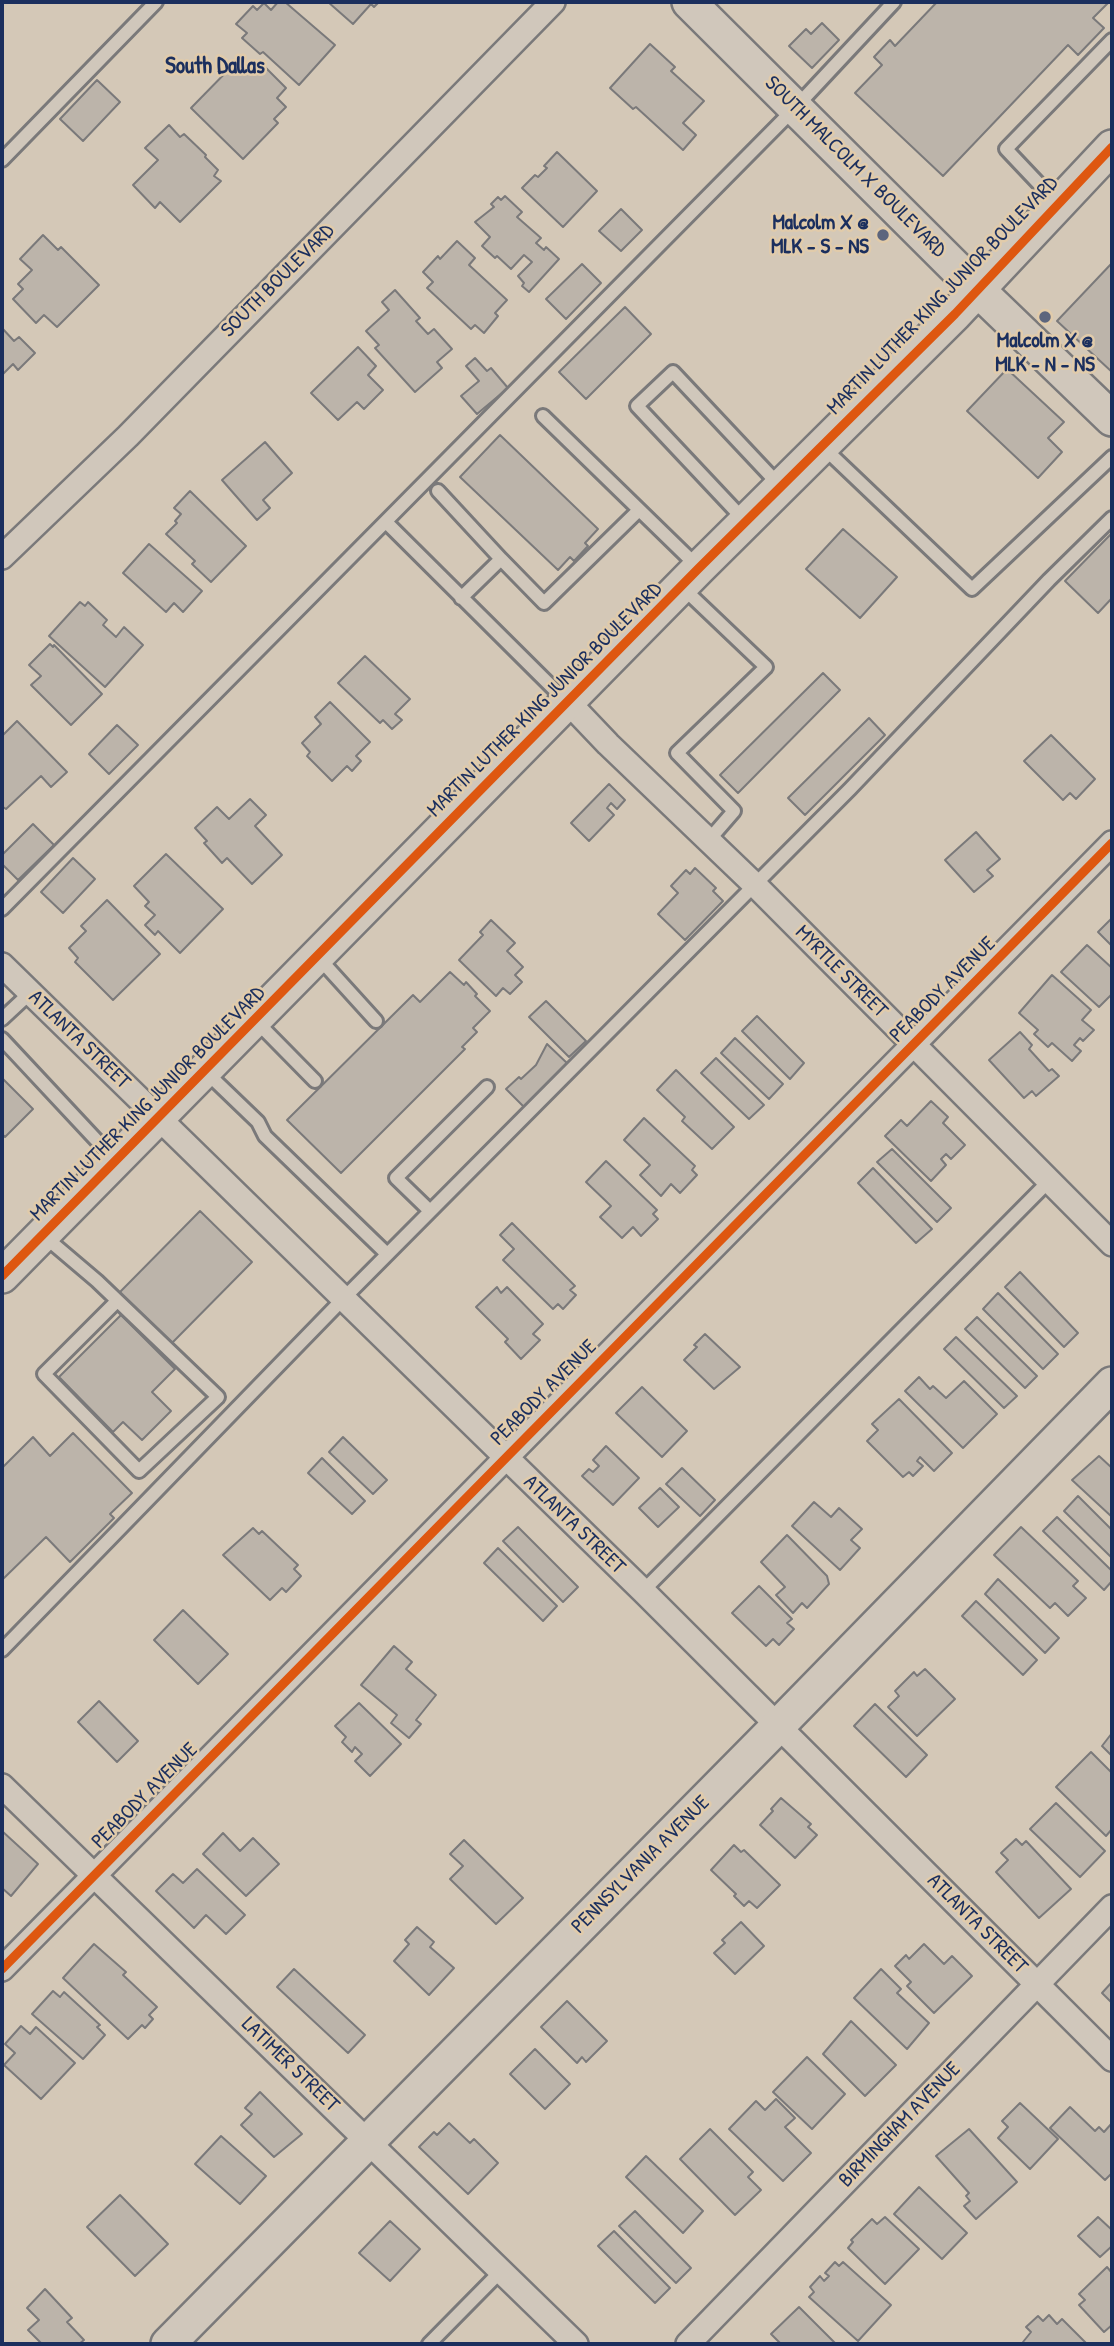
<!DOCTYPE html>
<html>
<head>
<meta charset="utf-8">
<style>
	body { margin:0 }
	#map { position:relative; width:1114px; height:2346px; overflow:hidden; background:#d4c8b7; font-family:"Patrick Hand",sans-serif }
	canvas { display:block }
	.frame { position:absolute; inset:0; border:4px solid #1b2f5e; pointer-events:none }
</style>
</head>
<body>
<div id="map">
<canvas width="1114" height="2346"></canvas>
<div class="frame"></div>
</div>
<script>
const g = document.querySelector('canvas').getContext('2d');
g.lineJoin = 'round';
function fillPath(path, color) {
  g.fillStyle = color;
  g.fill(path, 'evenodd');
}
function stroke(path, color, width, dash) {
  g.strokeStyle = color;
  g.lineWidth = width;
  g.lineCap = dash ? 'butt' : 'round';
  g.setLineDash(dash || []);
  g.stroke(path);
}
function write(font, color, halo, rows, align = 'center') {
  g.font = font + ' "Patrick Hand",sans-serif';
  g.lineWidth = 5;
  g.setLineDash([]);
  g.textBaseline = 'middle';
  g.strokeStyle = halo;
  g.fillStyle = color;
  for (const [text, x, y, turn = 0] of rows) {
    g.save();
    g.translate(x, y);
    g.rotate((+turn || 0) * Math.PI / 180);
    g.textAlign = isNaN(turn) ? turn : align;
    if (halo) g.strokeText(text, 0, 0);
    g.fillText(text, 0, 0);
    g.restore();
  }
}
const building = new Path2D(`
	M278,2H285L335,45L299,85L263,52L260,54L242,38L247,33L236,24L253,6L257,10L264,3L271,10Z
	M328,2H379L374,7L371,4L353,24Z
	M937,2H1109L1093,18L1104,28L1078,55L1068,45L943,176L855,93L882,65L874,57L890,40L895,46Z
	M822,23L839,40L812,68L789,46L806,29L811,34Z
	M650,44L675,67L671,71L704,101L683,123L696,135L683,150L636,107L633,109L610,88Z
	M239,59L247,67L252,62L261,72L265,67L286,88L277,98L286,107L274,119L278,123L243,159L191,108Z
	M97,80L120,102L83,141L60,119Z
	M169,125L180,137L184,134L206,155L205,157L218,170L214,176L221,181L180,222L160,202L155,208L133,185L158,160L145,148Z
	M557,152L597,191L563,227L522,188L535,175L538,177L547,168L544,166Z
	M505,196L522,212L517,217L541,238L536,243L544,250L546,247L559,259L529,292L522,286L524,283L518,276L532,262L524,255L511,269L497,256L495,258L482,246L490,237L475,222L494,207L491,204L498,197L501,200Z
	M621,209L642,230L621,251L599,231Z
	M43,235L58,250L61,247L99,285L57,327L44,315L36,323L13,299L23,289L18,284L32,270L20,259Z
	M457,241L475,258L469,265L507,300L495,313L498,316L484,333L475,325L471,329L427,288L433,282L423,272L438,256L440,259Z
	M1112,263V372L1057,321Z
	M582,264L601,283L566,319L546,299Z
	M395,290L420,318L416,321L428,334L434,329L452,349L437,362L442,368L415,392L375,348L379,345L366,331L389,310L382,302Z
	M625,307L651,334L586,399L559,372Z
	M2,328L14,341L19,337L35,353L18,370L13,364L2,375Z
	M358,347L376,366L368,375L383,390L364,409L357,402L338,420L311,393Z
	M475,358L487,371L491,368L508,388L477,414L461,396L479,381L466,366Z
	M1007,369L1064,422L1048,438L1062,452L1038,478L967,411Z
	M500,435L598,529L585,543L588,546L574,561L570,557L558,570L460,477Z
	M265,442L292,473L263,500L270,508L257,520L222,480Z
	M190,491L246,546L211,582L192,564L195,561L166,534L177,523L175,521L181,514L174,508Z
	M843,529L897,577L860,618L806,569Z
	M1112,533V598L1098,613L1065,581Z
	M149,544L202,591L183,612L174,603L166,612L123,573Z
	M80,602L85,606L88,602L107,620L103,625L116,637L124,627L143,645L105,687L49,636Z
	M50,644L53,647L54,645L102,694L71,725L31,685L41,676L29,665Z
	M365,656L410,699L395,714L402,720L392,729L383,720L380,723L338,683Z
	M823,673L840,690L738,793L720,775Z
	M330,702L370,742L356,756L361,761L352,771L347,766L332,781L307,756L310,752L302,743L321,724L315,717Z
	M869,718L885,735L805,815L788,798Z
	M17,721L67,772L51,787L41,776L6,809L3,807L2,808V736Z
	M117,725L138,745L109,774L89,754Z
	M1051,735L1095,779L1076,799L1070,793L1063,800L1024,761Z
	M609,784L625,800L617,809L611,803L607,808L614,815L589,841L571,823Z
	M250,799L266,815L255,826L282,855L252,884L227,858L222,863L204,843L207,841L195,828L217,807L229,819Z
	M33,824L54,845L18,880L2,864V855Z
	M976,832L1000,859L987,870L993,876L974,892L945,860Z
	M166,854L223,909L180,953L158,931L155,935L145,925L155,915L145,906L149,902L134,886Z
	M73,858L95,879L63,913L41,892Z
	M695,868L716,888L713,891L723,901L685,940L658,914L678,893L671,886L686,870L690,874Z
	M107,900L160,954L113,1000L75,962L78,958L69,948L86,931L81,926Z
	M1112,918V946L1098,932Z
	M491,920L515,943L507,951L523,967L515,975L522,982L510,994L503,988L496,996L459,960L483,935L480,932Z
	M1087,945L1112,968V994L1099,1007L1061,972Z
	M450,972L464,985L466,982L477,994L475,996L490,1011L473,1028L477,1032L462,1047L465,1049L341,1173L287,1120L413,995L420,1002Z
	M1052,975L1091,1010L1082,1020L1094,1030L1083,1041L1080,1038L1074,1045L1081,1051L1072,1061L1052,1043L1048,1047L1034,1034L1038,1030L1019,1013Z
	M546,1001L586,1041L569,1057L529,1017Z
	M757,1016L804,1063L790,1079L742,1031Z
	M1020,1032L1032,1045L1029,1049L1049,1071L1052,1069L1059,1076L1036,1096L1032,1091L1024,1098L989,1060Z
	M735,1038L783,1084L769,1099L721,1053Z
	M547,1044L568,1064L524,1107L506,1089L519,1077L521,1079L536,1065Z
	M716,1058L764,1105L749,1119L701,1073Z
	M676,1070L734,1127L712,1149L682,1121L685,1117L657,1090Z
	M2,1078L33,1109L5,1137L2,1134Z
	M931,1101L948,1117L943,1123L965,1145L951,1159L946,1154L941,1159L946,1165L931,1181L885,1136L901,1120L907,1126Z
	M644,1118L695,1166L692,1170L697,1175L680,1193L671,1184L661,1196L640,1175L650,1165L624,1140Z
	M892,1149L951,1208L937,1222L877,1162Z
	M606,1161L657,1210L653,1214L658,1219L641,1236L633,1227L622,1238L600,1217L611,1206L586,1182Z
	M873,1168L932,1229L916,1243L858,1183Z
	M200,1211L252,1262L171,1344L119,1293Z
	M512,1223L575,1286L570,1290L576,1295L563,1309L558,1304L553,1309L503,1260L514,1249L500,1235Z
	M1020,1272L1078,1333L1064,1347L1005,1287Z
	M497,1287L501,1293L507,1287L543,1324L533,1334L540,1340L521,1359L505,1342L508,1339L476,1307Z
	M998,1293L1058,1354L1043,1369L983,1309Z
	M121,1315L175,1369L152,1392L171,1411L142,1440L123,1422L113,1432L59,1377Z
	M977,1317L1037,1376L1025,1388L965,1329Z
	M705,1334L740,1367L714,1389L684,1360L697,1347L694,1345Z
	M956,1337L1017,1396L1004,1408L944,1349Z
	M919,1377L930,1389L933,1386L946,1398L964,1381L997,1414L963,1448L905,1391Z
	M642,1387L687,1431L662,1457L616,1413Z
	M899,1399L952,1453L934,1471L920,1457L917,1461L923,1466L913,1476L909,1472L903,1477L867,1441L878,1430L872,1424Z
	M73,1433L132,1493L110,1514L114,1518L70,1562L46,1537L3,1579L2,1468L33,1437L50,1456Z
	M343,1437L387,1480L373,1494L329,1452Z
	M606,1446L639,1478L613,1505L582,1476L589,1469L593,1472L599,1466L593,1460Z
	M1099,1456L1112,1468V1517L1072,1480Z
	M322,1458L365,1501L352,1514L308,1473Z
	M682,1468L715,1500L700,1516L666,1484Z
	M660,1488L679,1507L658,1527L639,1508Z
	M1078,1496L1112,1530V1558L1064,1511Z
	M814,1502L831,1517L839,1508L862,1529L851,1540L860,1548L840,1570L792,1526Z
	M1057,1517L1112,1571V1581L1104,1590L1043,1531Z
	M518,1527L578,1587L563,1602L503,1541Z
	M1021,1527L1078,1581L1073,1586L1086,1598L1068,1616L1055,1603L1050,1608L994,1555Z
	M253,1528L259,1534L262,1531L298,1565L294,1569L301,1576L286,1592L282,1588L270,1600L223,1555Z
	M787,1535L827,1576L829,1584L807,1608L802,1603L793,1613L776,1595L785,1587L761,1562Z
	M498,1548L557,1606L543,1621L484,1563Z
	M998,1579L1059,1638L1045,1653L985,1594Z
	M759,1586L792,1619L787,1623L794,1629L779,1645L773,1639L766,1646L732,1613Z
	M976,1601L1037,1660L1023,1675L962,1616Z
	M183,1610L228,1654L198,1684L154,1640Z
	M394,1646L412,1662L406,1669L436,1695L416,1720L421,1724L409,1738L391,1723L397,1715L361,1685Z
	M925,1669L955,1699L917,1736L888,1707L899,1696L895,1691L914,1672L917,1676Z
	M99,1701L138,1741L117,1762L78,1722Z
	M359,1703L401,1744L370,1776L355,1761L362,1754L355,1747L352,1752L342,1742L346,1737L335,1726Z
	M875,1704L927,1755L906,1777L854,1726Z
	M1112,1733V1756L1102,1746Z
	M1091,1752L1112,1773V1829L1106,1836L1056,1787Z
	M781,1798L811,1824L808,1827L817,1835L795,1858L760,1825L773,1811L771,1809Z
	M1056,1803L1105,1851L1080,1877L1030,1829Z
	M2,1831L38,1864L11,1896L2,1888Z
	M223,1833L240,1851L253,1838L279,1864L246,1896L203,1854Z
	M1016,1839L1022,1845L1026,1841L1071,1889L1039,1918L996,1872L1008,1860L1001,1853Z
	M464,1840L523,1898L496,1924L450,1879L463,1866L450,1854Z
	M734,1845L741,1852L744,1850L780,1885L757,1908L749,1901L744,1906L734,1896L736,1894L711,1870Z
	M197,1869L245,1915L226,1934L206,1915L194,1928L156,1891L173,1874L183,1883Z
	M741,1922L764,1946L735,1974L714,1953L725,1943L722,1940Z
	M417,1927L434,1942L430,1947L454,1968L429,1995L394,1961L409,1944L405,1940Z
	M94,1944L126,1972L123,1975L157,2007L149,2015L153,2019L145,2028L142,2025L128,2039L63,1978Z
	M924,1944L944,1964L952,1956L972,1976L934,2013L907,1986L911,1982L895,1966L906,1955L909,1959Z
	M294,1969L365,2035L348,2053L277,1987Z
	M881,1969L901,1989L897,1993L929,2023L907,2049L854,1998Z
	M1112,1982V2003L1102,1993Z
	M53,1991L60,1997L64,1992L100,2025L97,2027L105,2035L83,2059L32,2014Z
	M567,2001L607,2041L586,2062L582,2057L577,2063L541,2027Z
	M851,2021L896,2065L865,2096L823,2054Z
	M21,2026L30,2034L36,2027L75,2063L41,2099L4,2065L15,2053L5,2044Z
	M535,2049L570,2084L545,2109L510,2074Z
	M807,2057L845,2094L812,2129L773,2092Z
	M260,2092L302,2134L274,2157L241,2125L252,2114L245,2108Z
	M776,2099L795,2118L785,2127L811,2153L783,2181L729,2129L756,2101L765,2110Z
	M1020,2103L1058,2139L1030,2169L998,2138L1008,2127L1002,2121Z
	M1070,2107L1095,2131L1099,2127L1104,2132L1112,2123V2173L1105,2180L1050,2128Z
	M449,2123L470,2143L474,2139L498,2163L468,2194L419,2147L434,2132L437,2135Z
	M710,2129L753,2172L748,2177L761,2190L735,2215L680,2159Z
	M969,2129L1017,2182L976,2219L964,2206L970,2201L966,2196L969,2193L936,2156Z
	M221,2136L266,2176L240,2204L195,2164Z
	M646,2156L703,2211L683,2233L626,2177Z
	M919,2187L967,2233L942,2259L894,2214Z
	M120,2195L168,2244L135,2276L87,2227Z
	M635,2211L691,2268L676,2283L619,2226Z
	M885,2217L919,2249L885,2284L848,2248L853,2242L851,2240L872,2219L877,2224Z
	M1098,2217L1112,2230V2246L1100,2257L1078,2236Z
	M390,2221L420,2249L390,2281L359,2253Z
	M614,2231L670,2288L655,2303L598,2246Z
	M835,2262L839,2266L843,2262L891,2305L858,2341L809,2297L814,2292L810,2287L820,2276L824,2281L829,2276L825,2273Z
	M1107,2267L1112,2273V2325L1104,2332L1079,2305L1085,2300L1079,2294Z
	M45,2289L72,2318L67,2322L84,2340L79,2344H42L28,2330L39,2320L27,2308Z
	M799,2307L836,2344H781L771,2334Z
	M1049,2315L1057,2324L1062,2319L1087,2344H1026L1023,2342L1031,2332L1026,2327L1038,2316L1043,2321Z`);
const lane = new Path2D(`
	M2,160L156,2
	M1057,203L1006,149L1112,40
	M543,416L699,568
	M823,447L972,589L1112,457
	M438,491L501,559
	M386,522L567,702
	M746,522L637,406L673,372L781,487
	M682,587L766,667L677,753L734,811L708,841
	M461,598L501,559L544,603L639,510
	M2,909L795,108L894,2
	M318,957L376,1021
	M2,1019L30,993
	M256,1021L315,1081
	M2,1039L114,1159
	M205,1071L258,1122L265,1136L387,1254
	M430,1211L396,1178L487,1087
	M44,1236L97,1281L218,1397L139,1471L44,1374L117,1301
	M643,1591L1049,1181
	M2,1650L343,1299L850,789L1049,580L1112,518
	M429,2344L501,2271`);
const street = new Path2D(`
	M2,557L128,436L553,2
	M568,702L608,744L754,884L1112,1244
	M2,965L643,1591L1112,2059
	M2,1786L576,2344
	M2,1969L1112,843
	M688,2344L1112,1907`);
const secondary = new Path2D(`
	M689,2L978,290L1112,419
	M2,1276L699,568L955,314L1112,147
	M168,2344L779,1725L1112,1384`);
const cycleway = new Path2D(`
	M2,1276L699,568L955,314L1112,147
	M2,1969L1112,843`);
const markers = [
	[883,235,7,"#5c657d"],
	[1045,317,7,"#5c657d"]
];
const streetNames = [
	["SOUTH MALCOLM X BOULEVARD",855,167,45],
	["SOUTH BOULEVARD",278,281,-45],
	["MARTIN LUTHER KING JUNIOR BOULEVARD",943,296,-46],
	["MARTIN LUTHER KING JUNIOR BOULEVARD",545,700,-45],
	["MYRTLE STREET",841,972,45],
	["PEABODY AVENUE",943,990,-45],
	["ATLANTA STREET",79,1040,44],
	["MARTIN LUTHER KING JUNIOR BOULEVARD",148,1104,-45],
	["PEABODY AVENUE",544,1393,-45],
	["ATLANTA STREET",574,1525,44],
	["PEABODY AVENUE",145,1796,-45],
	["PENNSYLVANIA AVENUE",641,1865,-45],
	["ATLANTA STREET",977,1924,45],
	["LATIMER STREET",290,2065,44],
	["BIRMINGHAM AVENUE",900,2125,-46]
];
const poiNames = [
	["Malcolm X @",869,223],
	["MLK - S - NS",869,247],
	["Malcolm X @",1045,341,"center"],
	["MLK - N - NS",1045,365,"center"]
];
const neighbourhoodNames = [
	["South Dallas",215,67]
];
fillPath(building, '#bcb4aa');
stroke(building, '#7a797a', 2);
stroke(lane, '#7a797a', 18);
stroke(street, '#7a797a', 28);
stroke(secondary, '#7a797a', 38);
stroke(lane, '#d0c7bb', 12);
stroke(street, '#d0c7bb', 23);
stroke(secondary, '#d0c7bb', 33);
stroke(cycleway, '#de5710', 9);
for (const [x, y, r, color] of markers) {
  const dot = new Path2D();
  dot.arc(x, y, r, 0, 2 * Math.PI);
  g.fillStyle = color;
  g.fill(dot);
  stroke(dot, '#e1cbaa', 2.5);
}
write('21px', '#1b2f5e', '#e1cbaa', streetNames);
write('bold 21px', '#1b2f5e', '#e1cbaa', poiNames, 'right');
write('bold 23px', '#1b2f5e', '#e1cbaa', neighbourhoodNames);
</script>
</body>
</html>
